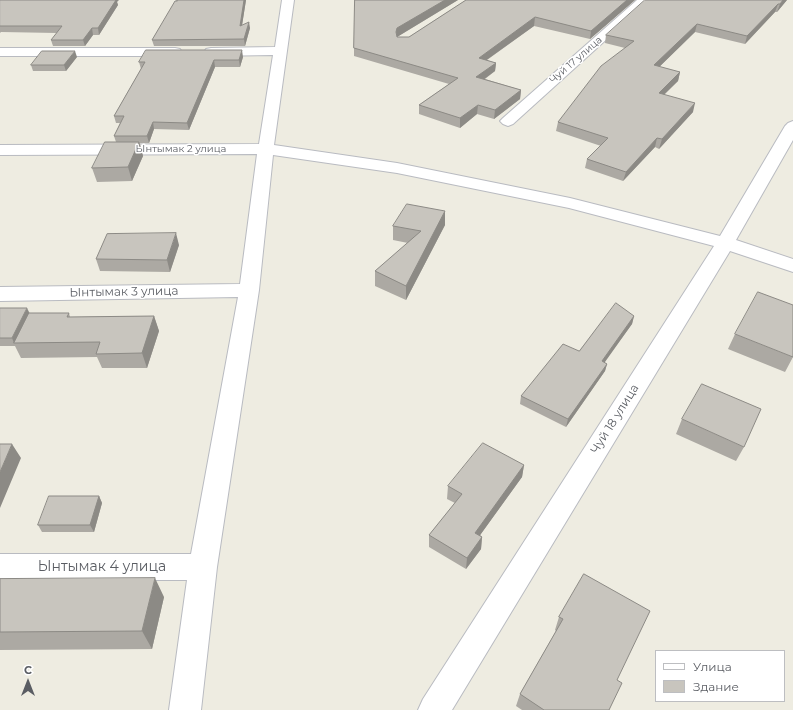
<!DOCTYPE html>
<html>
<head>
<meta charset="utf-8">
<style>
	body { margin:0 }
	#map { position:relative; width:793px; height:710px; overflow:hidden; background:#eeece1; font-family:Montserrat,sans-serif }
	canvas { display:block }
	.legend { position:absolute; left:655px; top:650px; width:130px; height:52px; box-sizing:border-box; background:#fff; border:1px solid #bdbec1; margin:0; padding:5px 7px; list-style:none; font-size:12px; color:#5a5d63 }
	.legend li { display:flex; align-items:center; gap:8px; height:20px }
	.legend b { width:20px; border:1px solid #bdbec1 }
	.north { position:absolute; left:8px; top:662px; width:40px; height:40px; -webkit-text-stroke:3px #fff; paint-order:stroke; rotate:0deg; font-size:11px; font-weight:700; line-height:16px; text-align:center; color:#5a5d63 }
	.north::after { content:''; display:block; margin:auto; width:14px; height:18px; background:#5a5d63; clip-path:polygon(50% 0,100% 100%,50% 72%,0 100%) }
</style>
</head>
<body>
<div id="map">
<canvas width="793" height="710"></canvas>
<ul class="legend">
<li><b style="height:5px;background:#fff"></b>Улица</li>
<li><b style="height:11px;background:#c8c5be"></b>Здание</li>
</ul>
<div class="north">С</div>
</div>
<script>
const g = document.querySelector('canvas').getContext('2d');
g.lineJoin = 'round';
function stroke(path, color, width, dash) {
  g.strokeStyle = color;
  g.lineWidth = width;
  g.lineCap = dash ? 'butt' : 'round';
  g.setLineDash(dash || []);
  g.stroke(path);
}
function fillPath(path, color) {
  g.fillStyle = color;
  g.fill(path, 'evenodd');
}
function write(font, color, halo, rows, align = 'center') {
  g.font = font + ' Montserrat,sans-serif';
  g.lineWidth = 3;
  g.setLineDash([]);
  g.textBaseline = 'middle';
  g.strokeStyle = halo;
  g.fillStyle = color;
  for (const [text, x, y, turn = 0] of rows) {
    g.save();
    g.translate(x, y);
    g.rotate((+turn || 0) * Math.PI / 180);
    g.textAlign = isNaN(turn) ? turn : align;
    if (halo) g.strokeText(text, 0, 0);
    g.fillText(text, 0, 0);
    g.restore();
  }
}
const minor = new Path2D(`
	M282,0H294L274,145L397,163L570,198L720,236L785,126L788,123L793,121V140L736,240L793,259V272L730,251L452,710H418L423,699L714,246L569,208L397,173L273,155L259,290L217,567L201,710H169L187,580H0V554H191L238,297L0,301V287L240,284L257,154L0,155V145L259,144L273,55L211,56L206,55L204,52L206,49L211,48L275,47Z
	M637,0H650L513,124L508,126L503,124L500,121L503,118Z
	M0,48H175L180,49L182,52L180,55L175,56H0Z`);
const wall = new Path2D(`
	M0,0L117,2L118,5L99,35H93L85,46H53L51,40L57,33L1,32L0,33Z
	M177,0H246L242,25L250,28L245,46H154L152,40Z
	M355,0H458L397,37H409L466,0H635L590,39L534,26L487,60L496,63L495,71L485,79L521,90L520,99L494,119L477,114L460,128L419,114V105L449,84L354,56V48Z
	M787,0L777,12H775L745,44L695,32L659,67L680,72L678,81L664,95L693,112L659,149L655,147L623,181L585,168L587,159L601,146L556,131L558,122L625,48L605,43L606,35Z
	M77,57L66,71H33L31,65Z
	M243,57L240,67H215L189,130L154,129L149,143H140L143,156L132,181L97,182L92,168L116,142L114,136L120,123H116L114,116L141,69L139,62Z
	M445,211V225L406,300L375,286V271L408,243L393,240V226Z
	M179,245L170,272L100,271L96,259Z
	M0,308L30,313H69L70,317L154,316L159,331L147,368H102L97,357L21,358L15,346H0Z
	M634,316L632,324L604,362L607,364L605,371L566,427L520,404L521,396L579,351Z
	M735,334L793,357L785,372L728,349Z
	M682,419L744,447L736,461L676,434Z
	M524,465L522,477L480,535L482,537L481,549L466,569L429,547V535L455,503L447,499L448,486Z
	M99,496L102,503L94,532H42L38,525Z
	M584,574L617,680L609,710H522L516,706L520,694L556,631L555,630L559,617Z
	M0,579L164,597L152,649L0,650Z`);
const shadedWall = new Path2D(`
	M114,0H119L117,2L118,5L99,35L98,28Z
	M244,0H246L241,32L240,26Z
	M445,0H458L397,37L396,32L397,28Z
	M627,0H635L590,39L591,31Z
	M783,0H787L777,12L780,4Z
	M778,4L775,12L745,44L747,36Z
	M535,17L534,26L478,66L479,58Z
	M249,22L250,28L245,46L244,39Z
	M697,24L695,32L652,74L654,65Z
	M92,28L93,35L85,46L83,40Z
	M242,50L243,57L240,67L239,60Z
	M75,51L77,57L66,71L64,65Z
	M214,60L215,67L189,130L187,123Z
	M496,63L495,71L476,85V77Z
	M680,72L678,81L656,102L659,93Z
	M521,90L520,99L494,119L495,110Z
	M695,103L693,112L659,149L662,139Z
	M478,105L477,114L460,128V118Z
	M153,122L154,129L149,143L147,136Z
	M657,138L655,147L623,181L626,172Z
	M139,142L143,156L132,181L128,167Z
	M445,211V225L406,300V286Z
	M176,233L179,245L170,272L167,260Z
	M27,308L31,316L14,343L12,338Z
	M154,316L159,331L147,368L142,353Z
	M634,316L632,324L600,369L602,361Z
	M607,364L605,371L566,427L568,419Z
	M12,444L21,458L0,508V472Z
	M524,465L522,477L473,545L475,533Z
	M99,496L102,503L94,532L90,525Z
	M482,537L481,549L466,569L467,558Z
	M155,578L164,597L152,649L142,631Z`);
const building = new Path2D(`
	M0,0H116L98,28H92L83,40H51L62,26H0Z
	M177,0H244L240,26L249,22L244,39L152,40L175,1H177Z
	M355,0H445L397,28L396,32L397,37H409L466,0H627L591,31L535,17L479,58L496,63L476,77L521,90L495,110L478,105L460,118L419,105L458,78L354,48Z
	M645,0H783L780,4H778L747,36L697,24L654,65L680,72L659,93L695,103L662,139L657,138L626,172L587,159L608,138L558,122L601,66L634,41L606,35Z
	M146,50H242L239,60H214L187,123L153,122L147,136H114L124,116H114L145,62H139Z
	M42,51H75L64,65H31Z
	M105,142H139L128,167L92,168Z
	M407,204L445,211L406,286L375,271L421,231L393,226Z
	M176,233L167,260L96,259L107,234Z
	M758,292L793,305V357L735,334Z
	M616,303L634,316L602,361L607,364L568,419L521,396L563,344L579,351Z
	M0,308H27L12,338H0Z
	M29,313H69L67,317L154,316L142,353L96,354L100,342L14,343Z
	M702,384L761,409L744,447L682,419Z
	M483,443L524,465L475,533L482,537L467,558L429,535L462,494L448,486Z
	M0,444H12L0,472Z
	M49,496H99L90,525H38Z
	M584,574L650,611L617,680L622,683L609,710H544L520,694L563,619L559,617Z
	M155,578L142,631L0,632V579Z`);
const farStreetnames = [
	["Чуй 17 улица",576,60,-41],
	["Ынтымак 2 улица",181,149]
];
const streetNames = [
	["Ынтымак 3 улица",124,292,-1],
	["Чуй 18 улица",615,419,-58]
];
const nearStreetnames = [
	["Ынтымак 4 улица",102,567]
];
stroke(minor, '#b9bbc1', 2);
fillPath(minor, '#fff');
fillPath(wall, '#aca9a3');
fillPath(shadedWall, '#8c8a85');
fillPath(building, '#c8c5be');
stroke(building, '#8c8a85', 1);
write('10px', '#5a5d63', '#fff', farStreetnames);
write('12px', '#5a5d63', '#fff', streetNames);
write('14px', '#5a5d63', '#fff', nearStreetnames);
</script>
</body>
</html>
